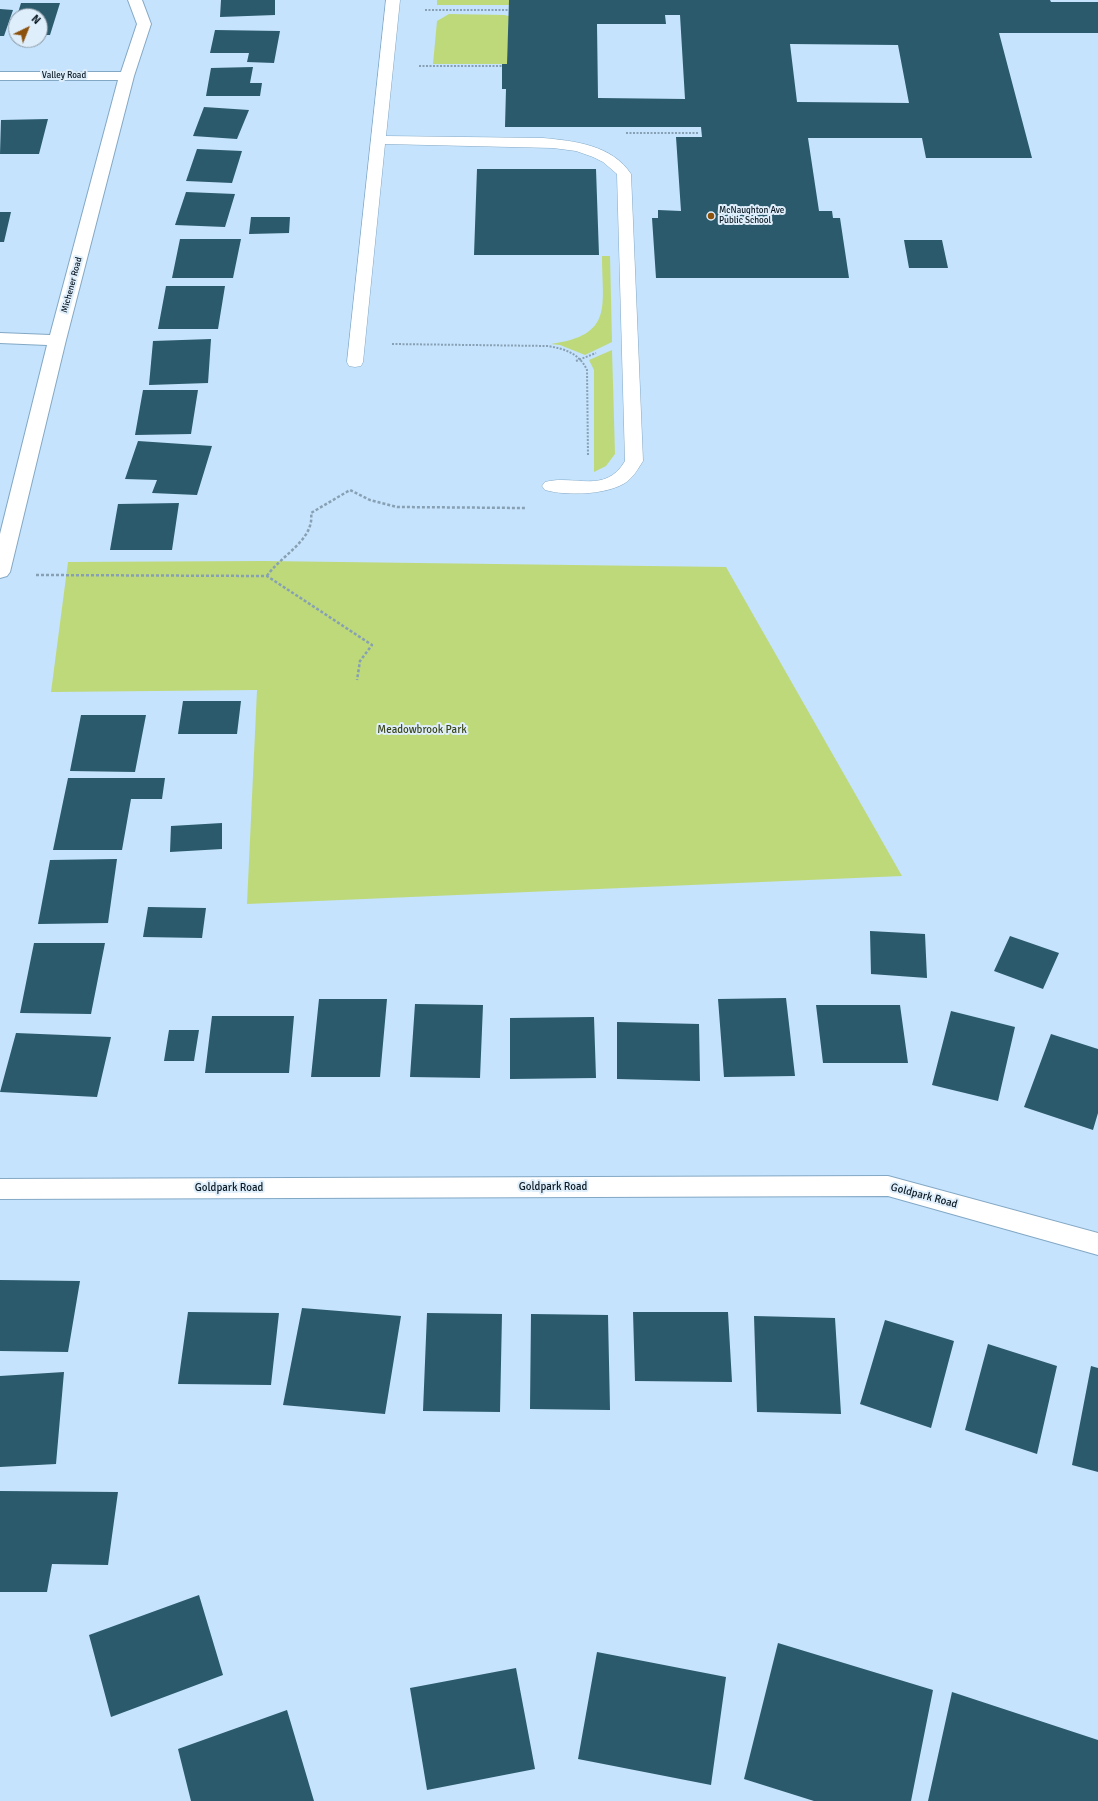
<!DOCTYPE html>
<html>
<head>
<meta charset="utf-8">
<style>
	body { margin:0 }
	#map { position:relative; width:1098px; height:1801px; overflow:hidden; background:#c5e3fc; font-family:Signika,sans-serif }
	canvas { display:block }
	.north { position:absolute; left:8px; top:8px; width:40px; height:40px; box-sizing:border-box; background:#dfeefb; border:1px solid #8a99a5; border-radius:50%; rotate:43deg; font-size:11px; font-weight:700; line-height:16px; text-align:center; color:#0a1923 }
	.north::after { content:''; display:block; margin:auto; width:14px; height:18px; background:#8c510d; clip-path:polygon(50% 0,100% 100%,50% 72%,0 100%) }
</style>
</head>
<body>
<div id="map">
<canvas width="1098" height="1801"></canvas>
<div class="north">N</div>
</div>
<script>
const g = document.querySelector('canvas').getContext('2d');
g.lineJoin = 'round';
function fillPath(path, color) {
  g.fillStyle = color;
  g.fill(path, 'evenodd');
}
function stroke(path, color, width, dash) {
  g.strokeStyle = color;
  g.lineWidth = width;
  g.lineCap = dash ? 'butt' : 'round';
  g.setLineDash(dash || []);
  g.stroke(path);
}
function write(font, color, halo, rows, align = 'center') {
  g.font = font + ' Signika,sans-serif';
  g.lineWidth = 4;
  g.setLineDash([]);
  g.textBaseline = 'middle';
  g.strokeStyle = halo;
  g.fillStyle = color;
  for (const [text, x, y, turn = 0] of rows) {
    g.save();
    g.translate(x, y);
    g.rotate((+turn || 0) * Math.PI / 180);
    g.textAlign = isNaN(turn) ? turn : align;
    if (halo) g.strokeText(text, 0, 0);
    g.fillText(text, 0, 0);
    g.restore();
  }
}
const green = new Path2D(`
	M437,0H509V5H437Z
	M449,14L504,15L509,16L507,64H433L437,21Z
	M602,256H610L612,342L585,355L560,345L551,344C614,335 602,307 602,256Z
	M612,350L615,454L606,466L594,472V370L589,360Z
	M264,561L726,567L902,876L247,904L257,690L51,692L68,562Z`);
const building = new Path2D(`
	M221,0H275V15L220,17Z
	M509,0H1050L1051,2H1098V33H999L1032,158H926L922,138H808L819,211H832L833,218H840L849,278H656L652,218H658V210L681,211L676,137H702L701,127H505L506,89H502V64H507ZM665,15H680L685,99L598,98L597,24H666ZM790,44L898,45L909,103L797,102Z
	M21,3H60L50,35H40V16H17Z
	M0,9L13,10L4,36H0Z
	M16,19V35H11Z
	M215,30L280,31L274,63L247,62L249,53H210Z
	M253,67L250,83H262L260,96H206L211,68Z
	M204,107L249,110L237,139L193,136Z
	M48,119L39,154H0L1,120Z
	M197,149L242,151L232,183L186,181Z
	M477,169H596L599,255H474Z
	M186,192L235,194L225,227L175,225Z
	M0,212H11L4,242H0Z
	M251,217H290L289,233L249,234Z
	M180,239H241L233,278H172Z
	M904,240H942L948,268H909Z
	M166,286H225L218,329H158Z
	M211,339L208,383L149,385L153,341Z
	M143,390H198L191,434L135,435Z
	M138,441L212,446L197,495L152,493L157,480L125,479Z
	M179,503L172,550H110L118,504Z
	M183,701H241L237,734H178Z
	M81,715H146L135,772L70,771Z
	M68,778H165L162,799H131L122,850H53Z
	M222,823V849L170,852L171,826Z
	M117,859L108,923L38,924L50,860Z
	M148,907L206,908L202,938L143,937Z
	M870,931L925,934L927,978L871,974Z
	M1010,936L1059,953L1043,989L994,971Z
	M34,943H105L91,1014L20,1013Z
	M786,998L795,1076L724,1077L718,999Z
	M319,999H387L380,1077H311Z
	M415,1004L483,1005L480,1078L410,1077Z
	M816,1005H900L908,1063H823Z
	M951,1011L1015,1027L998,1101L932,1085Z
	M212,1016H294L289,1073H205Z
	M594,1017L596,1078L510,1079V1018Z
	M617,1022L699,1024L700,1081L617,1079Z
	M169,1030H199L194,1061H164Z
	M16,1033L111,1037L97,1097L0,1092Z
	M1051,1034L1098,1049V1113L1093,1130L1024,1107Z
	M0,1280L80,1281L68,1352L0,1351Z
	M302,1308L401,1316L385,1414L283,1405Z
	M188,1312L279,1313L271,1385L178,1384Z
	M633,1312H728L732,1382L635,1381Z
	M427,1313L502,1314L500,1412L423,1411Z
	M531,1314L608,1315L610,1410L530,1409Z
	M754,1316L835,1318L841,1414L757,1412Z
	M885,1320L954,1341L931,1428L860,1404Z
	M988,1344L1057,1366L1037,1454L965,1430Z
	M1091,1366L1098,1368V1472L1072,1465Z
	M64,1372L56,1464L0,1467V1376Z
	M0,1491L118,1492L108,1565L52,1564L47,1592H0Z
	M199,1595L223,1675L111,1717L89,1635Z
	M778,1643L933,1690L911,1801H814L744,1779Z
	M597,1652L726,1677L711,1785L578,1759Z
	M516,1668L535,1769L427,1790L410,1688Z
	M952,1692L1098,1740V1801H928Z
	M287,1710L314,1801H191L178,1749Z`);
const pathFar1 = new Path2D(`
	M425,10H509
	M419,66H502
	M626,133H698
	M392,344L548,346C565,349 579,353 587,370L588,456
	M576,361L596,353`);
const path = new Path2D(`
	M36,575L267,576L372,645L360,661L357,680
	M267,576C280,556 315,540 311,513L350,490L370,500L397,507L526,508`);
const service = new Path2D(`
	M386,0H400L386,136L543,138C575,141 612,145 631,174L643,461C638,469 633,478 625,483C606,495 566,496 545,490L542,486L545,482C574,474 605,495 625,461L617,174L603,162L593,157L576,151L553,148L385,144L363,362L361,366L355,367L349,366L347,362Z`);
const minor = new Path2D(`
	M128,0H142L151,24L134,76L66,340L10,572L7,576L0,578V534L47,345L0,343V333L50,335L118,80H0V72H121L137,24Z
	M888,1176L1098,1233V1255L888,1196L0,1199V1179Z`);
const markers = [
	[711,216,4,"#8c510d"]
];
const farStreetnames = [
	["Valley Road",64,76],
	["Michener Road",72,285,-75]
];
const farPoinames = [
	["McNaughton Ave",719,211],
	["Public School",719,221]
];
const parkNames = [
	["Meadowbrook Park",422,730]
];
const streetNames = [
	["Goldpark Road",553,1187],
	["Goldpark Road",229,1188],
	["Goldpark Road",924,1196,15]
];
fillPath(green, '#bed97a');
fillPath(building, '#2a5a6b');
stroke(service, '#83a8c5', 1);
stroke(minor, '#83a8c5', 2);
stroke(pathFar1, '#87a0b4', 2, [2, 1.5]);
stroke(path, '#87a0b4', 2.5, [3, 2]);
fillPath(service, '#fff');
fillPath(minor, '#fff');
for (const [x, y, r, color] of markers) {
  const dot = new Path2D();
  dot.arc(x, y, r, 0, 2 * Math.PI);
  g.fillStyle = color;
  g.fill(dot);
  stroke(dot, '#dfeefb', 1.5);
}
write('9px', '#0a1923', '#dfeefb', farStreetnames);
write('9px', '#0a1923', '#dfeefb', farPoinames, 'left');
write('11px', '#384419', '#dfeefb', parkNames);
write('11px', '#0a1923', '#dfeefb', streetNames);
</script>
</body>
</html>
